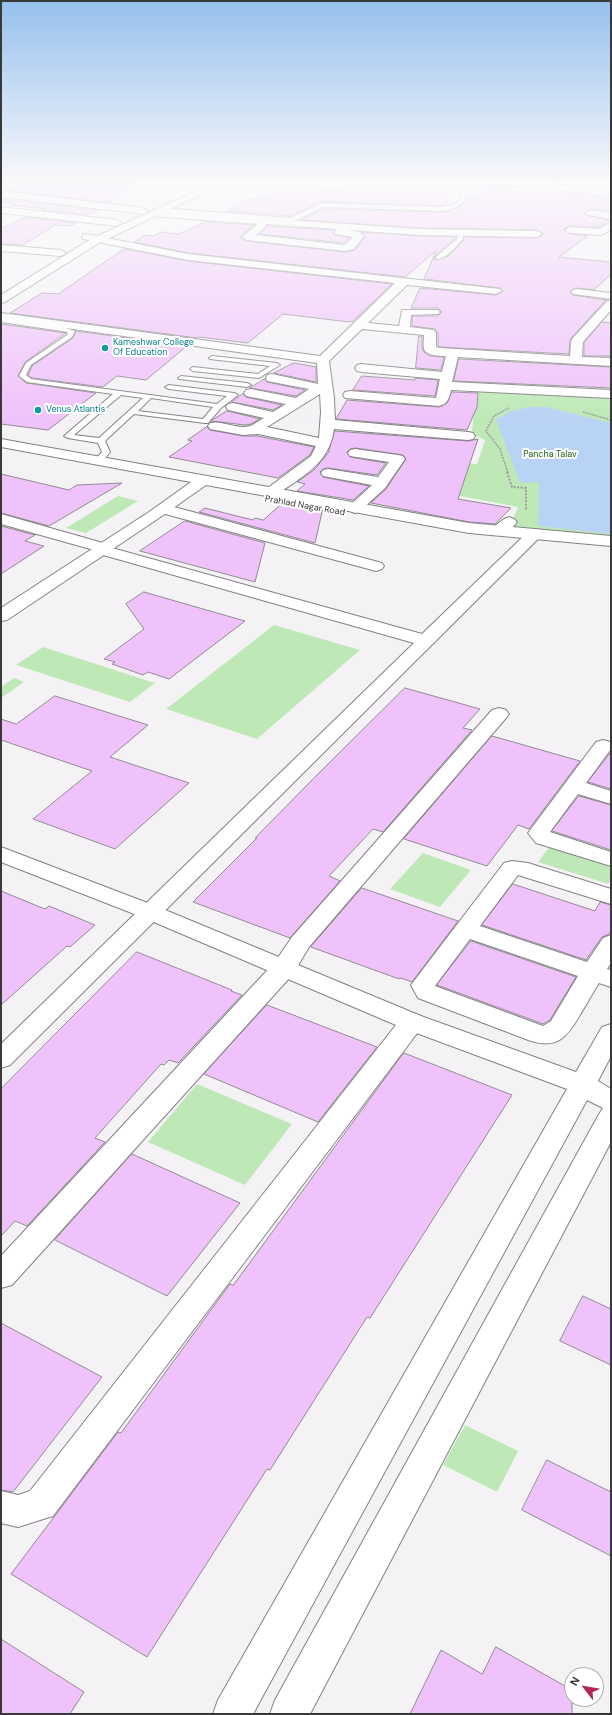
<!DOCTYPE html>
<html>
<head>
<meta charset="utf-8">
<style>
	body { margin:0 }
	#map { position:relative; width:612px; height:1715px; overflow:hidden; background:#f5f2f6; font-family:"DM Sans",sans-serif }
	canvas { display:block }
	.frame { position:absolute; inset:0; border:2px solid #3a393a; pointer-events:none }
	.north { position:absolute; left:564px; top:1667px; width:40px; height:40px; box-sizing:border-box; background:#fff; border:1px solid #b0b0b0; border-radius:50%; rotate:301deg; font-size:11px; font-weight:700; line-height:16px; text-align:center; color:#3a393a }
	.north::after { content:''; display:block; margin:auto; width:14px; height:18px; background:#b52657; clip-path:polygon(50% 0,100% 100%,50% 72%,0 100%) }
</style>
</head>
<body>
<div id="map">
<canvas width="612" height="1715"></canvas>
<div class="frame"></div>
<div class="north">N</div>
</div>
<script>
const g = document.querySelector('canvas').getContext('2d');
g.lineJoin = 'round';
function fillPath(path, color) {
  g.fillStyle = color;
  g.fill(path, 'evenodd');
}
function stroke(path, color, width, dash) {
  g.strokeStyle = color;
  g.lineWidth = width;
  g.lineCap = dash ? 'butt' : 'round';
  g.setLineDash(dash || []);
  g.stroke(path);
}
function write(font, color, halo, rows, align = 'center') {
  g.font = font + ' "DM Sans",sans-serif';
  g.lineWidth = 4;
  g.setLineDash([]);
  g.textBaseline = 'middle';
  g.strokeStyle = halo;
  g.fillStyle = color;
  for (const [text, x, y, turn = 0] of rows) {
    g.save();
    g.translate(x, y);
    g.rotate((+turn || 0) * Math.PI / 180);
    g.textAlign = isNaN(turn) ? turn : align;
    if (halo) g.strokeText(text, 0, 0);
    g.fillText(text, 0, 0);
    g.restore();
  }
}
const green = new Path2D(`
	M475,391L611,398V541L508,531L518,507L381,481L396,458L477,464L485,440L472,434Z
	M118,496L138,501L86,533L66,528Z
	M274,625L360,650L257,739L166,709Z
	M43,647L155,683L130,702L16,665Z
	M14,678L24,682L1,698V687Z
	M555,840L611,858V880L608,884L538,862Z
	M423,853L471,870L440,907L390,889Z
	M197,1084L292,1124L245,1185L148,1142Z
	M465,1425L518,1451L497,1492L443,1465Z`);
const water = new Path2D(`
	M528,407H547L611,423V534L538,526L539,482L520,483L496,420L509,412Z`);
const building = new Path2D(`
	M1,182H138L108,201H113L111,203L1,190Z
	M487,189L557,195L561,192L611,199V211L591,209L584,213L588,216L609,220L603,225L599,227L570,226L564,229L570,234L588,236L559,257L611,262V274L594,290L577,288L570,291L573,295L606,300L572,337L570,341L569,354L440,347L438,346V333L435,329L412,326V316H438L442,312L438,308H411L420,288L496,295L503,291L500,288L424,279L436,251L405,277L188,253L134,242L145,235L153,236L161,232L179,234L205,222L254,225L241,236V238L247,241L345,252L355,250L365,237L362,232L419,236L456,237L435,256L434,259L436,260L448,256L464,240V237L537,238L543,235V233L537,230L419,228L301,220L323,209L446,212L459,207L464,202Z
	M320,190L371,192L448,194L447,205L442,206L322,202L290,216L226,211L254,198L260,199L271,193L282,191L319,193Z
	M1,199L98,210L89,215L43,210L46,209L11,205L15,203L1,202Z
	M26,217L76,223L70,226L55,225L23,245L1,244V229Z
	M267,226L334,230L333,233L335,235L350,238L344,243L259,234Z
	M124,249L188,261L392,284L353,321L349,322L283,314L248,343L199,337L197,338L10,313L42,293L58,294Z
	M602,322L611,323V356H584V343Z
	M1,324L66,333L25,362L18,376L26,383L96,393L48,430L1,424Z
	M76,331L187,346L146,380L117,376L103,387L32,378L28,375L32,366L73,338Z
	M419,336H422V348L424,352L430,356L444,357L441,370L416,368Z
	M459,359L611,367V388L454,381Z
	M294,363L316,367V382L274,373Z
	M362,376L415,380V378L438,380L435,396L353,390Z
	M265,379L267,382L305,390L296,396L250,388Z
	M452,392L478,393L477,407L467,430L336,419L347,400L439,407L447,403Z
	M243,394L246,397L282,405L273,410L232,402Z
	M227,411H228L260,419L251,424L245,425L211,421Z
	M207,427L210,430L243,436H257L314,447L310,455L278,478L169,457L192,441L188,440Z
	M335,431L468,441L478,439L458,499L511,508L495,524L469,522L371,503L386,489L406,459L403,455L355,448L350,449L347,452L350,457L386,463L377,475L328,468L323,469L320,472L323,477L369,486L353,500L297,491L305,484L297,482L314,470L328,453Z
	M1,474L69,490L77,485L122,483L49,526L1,513Z
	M285,501L323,508L315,543L199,512L205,508L253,520L255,518L263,520Z
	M185,521L265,543L255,582L140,551Z
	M1,526L35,535L25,541L44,546L1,574Z
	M144,592L245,621L169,679L148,672L143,675L112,664L115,662L104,659L144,629L126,604Z
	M405,688L480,709L463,728L472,730L383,832L373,829L329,876L340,881L290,938L193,902L257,838H255L313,779Z
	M55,696L148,725L110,757L189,783L115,849L33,819L92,771L1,740V719L16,724Z
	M492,736L580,761L529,829L518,825L487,866L404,839Z
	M611,752V789L588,782Z
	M579,796L611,805V850L552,831Z
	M513,884L595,911L600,902L611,905V931L609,934L602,937L586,960L482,925Z
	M362,888L458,921L412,982L401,978L399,979L311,947Z
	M1,891L45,909L49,906L95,925L70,947L67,946L1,1005Z
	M471,941L576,977L550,1020L543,1024L437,985Z
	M137,952L232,990L231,991L242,995L178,1063L169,1060L164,1065L161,1064L95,1138L105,1142L27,1226L15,1221L1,1236V1089Z
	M267,1005L377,1047L318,1122L204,1074Z
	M404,1053L512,1095L370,1318L367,1317L270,1470L267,1469L147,1657L11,1574L118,1432L121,1433L230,1284L233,1285Z
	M132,1154L240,1203L167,1296L55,1240Z
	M583,1296L611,1309V1365L560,1341Z
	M1,1323L102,1377L13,1492L1,1490Z
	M547,1460L611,1492V1556L522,1510Z
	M1,1639L84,1692L70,1714H1Z
	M496,1647L572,1690V1714H410L441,1650L482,1674Z`);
const pathFar1 = new Path2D(`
	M583,412L611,420
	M508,473L500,449L486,431L494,416L509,408`);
const path = new Path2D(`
	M507,472L512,487L526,488V510`);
const service = new Path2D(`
	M463,182H467C468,202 461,208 442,211L323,207L299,219L290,222L163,212L160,210L163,208L290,218L322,203L442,207C460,205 462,199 463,182Z
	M458,231L463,232V239C456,246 446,260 436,259V257L458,238Z
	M1,318L59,326L75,331L72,337L31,365L26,375L31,379L217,404L227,396L169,389L165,387L169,385L234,393L238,395L221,408L208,423H205L134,414L105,441L110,452L102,462H96L95,460L102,452L98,443L68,438L64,436L113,394L27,382L19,376L26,363L67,335L68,332L1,322ZM121,395L143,398L99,438L74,435ZM151,398L213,407L203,419L138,411Z
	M212,356L277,363L280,365L259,378L193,371L190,369L193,367L258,374L270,366L210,359L209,358Z
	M181,376L247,383L251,385L247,387L179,379L178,378Z`);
const minor = new Path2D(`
	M491,182H500L495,185Z
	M1,191L143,208L148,211L143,214L1,197Z
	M1,207L117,220L122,223L117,226L1,213Z
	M591,210L611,213V219L588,215L586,213L588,211Z
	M154,211L419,229L537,231L542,234L537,237L419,235L348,230L359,232L364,236L354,249L345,251L247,240L242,237L258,224L151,216L149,214ZM265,224L337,229L334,232L335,234L353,237L345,245L256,235L266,226Z
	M611,222V230L601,235L570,233L565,230L570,227L599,229Z
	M87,234L188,254L500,289L502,291L496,294L407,285L368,323L399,326L402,310H438L440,312L438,314L411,315L410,327L434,330L436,333V347L440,348L570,356L571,341L573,338L607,301L611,300V310L583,342L582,357L611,358V366L458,357L452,382L611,390V398L451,390C449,398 448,404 439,406L345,398L343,395L345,392L350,391L436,398L440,379L361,372L357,371L355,368L357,365L361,364L442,372L446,356C441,356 426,356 424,349C423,345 424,339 424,335L362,329L329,361L334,398L335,420L468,432L473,433L475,436L473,439L468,440L334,429C329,465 302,476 275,496L270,497L265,496L263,493L265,490L311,456L316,446L258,434L243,435L210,429L208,426L210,423C223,420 237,430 250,426C254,425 259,420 264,418L228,410L226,407L228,404L233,403L273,412L286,404L246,396L244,393L246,390L251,389L296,398L309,389L267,381L266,378L267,375L272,374L318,384L317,363L1,319V313L320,356L395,283L188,260L83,239L82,237L83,235ZM320,394L321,412L319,438L267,427Z
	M1,245L61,250L66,253L61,256L1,251Z
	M577,289L611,293V299L573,294L571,292L573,290Z
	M355,449L398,455L403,456L405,459L385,488L360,511L355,513L350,511L347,508L372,485L328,477L323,476L321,473L323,470L328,469L378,477L389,462L350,456L348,453L350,450Z
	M163,504L382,563L384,566L382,569L376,571L158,512L155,509L158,506Z
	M1,514L110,545L112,548L422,634L529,531L535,529L541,531L543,534L10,1065L1,1068V1044L414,643L96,553L94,550L1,524Z
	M509,517L514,519L517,522C511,530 504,537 493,534L491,531C496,525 502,519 509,517Z
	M499,708L506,710L509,714L506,718L309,947L293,974L12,1285L1,1288V1256L275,962L292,937L492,710Z
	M603,740L610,742L611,749L586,783L611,791V804L578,794L550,832L611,852V866L536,843L528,833L596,742Z
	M512,861L528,863L611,889V904L518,875L480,926L587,962L603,938L611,935V963L607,969L611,970V987L599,983C592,994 586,1005 580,1015C567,1037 558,1049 531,1041L418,998L411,985L504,863ZM470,939L578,976L551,1021L543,1026L435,986Z
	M412,1013L421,1016L425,1022L421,1028L53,1516L18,1527L1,1523V1491L18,1495L30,1491L403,1016Z`);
const tertiary = new Path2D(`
	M485,182L550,183L611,190V196L550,189L489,185Z
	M1,439L469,523L611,536V546L469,533L206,485L159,518L7,620L1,621V608L149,512L191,482L1,447Z
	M1,847L158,907L421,1016L576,1072L602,1027L611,1024V1056L598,1081L611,1089V1142L310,1714H270L275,1700L598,1116L603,1108L587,1100L253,1714H213L218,1700L567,1089L403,1028L142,917L1,862Z`);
const primary = new Path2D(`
	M216,182H227L99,243L5,302L1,303V295L91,239Z`);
const markers = [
	[105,348,4,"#0f9aa8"],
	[38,410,4,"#0f9aa8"]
];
const farCulturenames = [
	["Kameshwar College",113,343],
	["Of Education",113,353],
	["Venus Atlantis",46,410]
];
const farParknames = [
	["Pancha Talav",550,455]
];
const farStreetnames = [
	["Prahlad Nagar Road",305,506,10]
];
fillPath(green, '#bee9b7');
fillPath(water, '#b9d3f5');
fillPath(building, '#f0c2fb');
stroke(building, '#8f8c8f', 1);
stroke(service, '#848185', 2);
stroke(minor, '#848185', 2);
stroke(tertiary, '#848185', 2);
stroke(primary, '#848185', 2);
stroke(pathFar1, '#9e9c9f', 1.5, [2, 1]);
stroke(path, '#9e9c9f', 2, [2, 1.5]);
fillPath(service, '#fff');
fillPath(minor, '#fff');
fillPath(tertiary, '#fff');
fillPath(primary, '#fff');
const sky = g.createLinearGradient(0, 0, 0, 422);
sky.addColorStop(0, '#95c0ed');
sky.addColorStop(0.43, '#faf9fb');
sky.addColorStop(1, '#faf9fb00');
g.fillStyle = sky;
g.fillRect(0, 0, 612, 422);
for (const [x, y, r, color] of markers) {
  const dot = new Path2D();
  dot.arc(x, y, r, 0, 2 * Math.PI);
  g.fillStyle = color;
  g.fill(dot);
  stroke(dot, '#fff', 1.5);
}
write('9px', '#0d838f', '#fff', farCulturenames, 'left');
write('9px', '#216019', '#fff', farParknames);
write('9px', '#3a393a', '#fff', farStreetnames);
</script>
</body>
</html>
